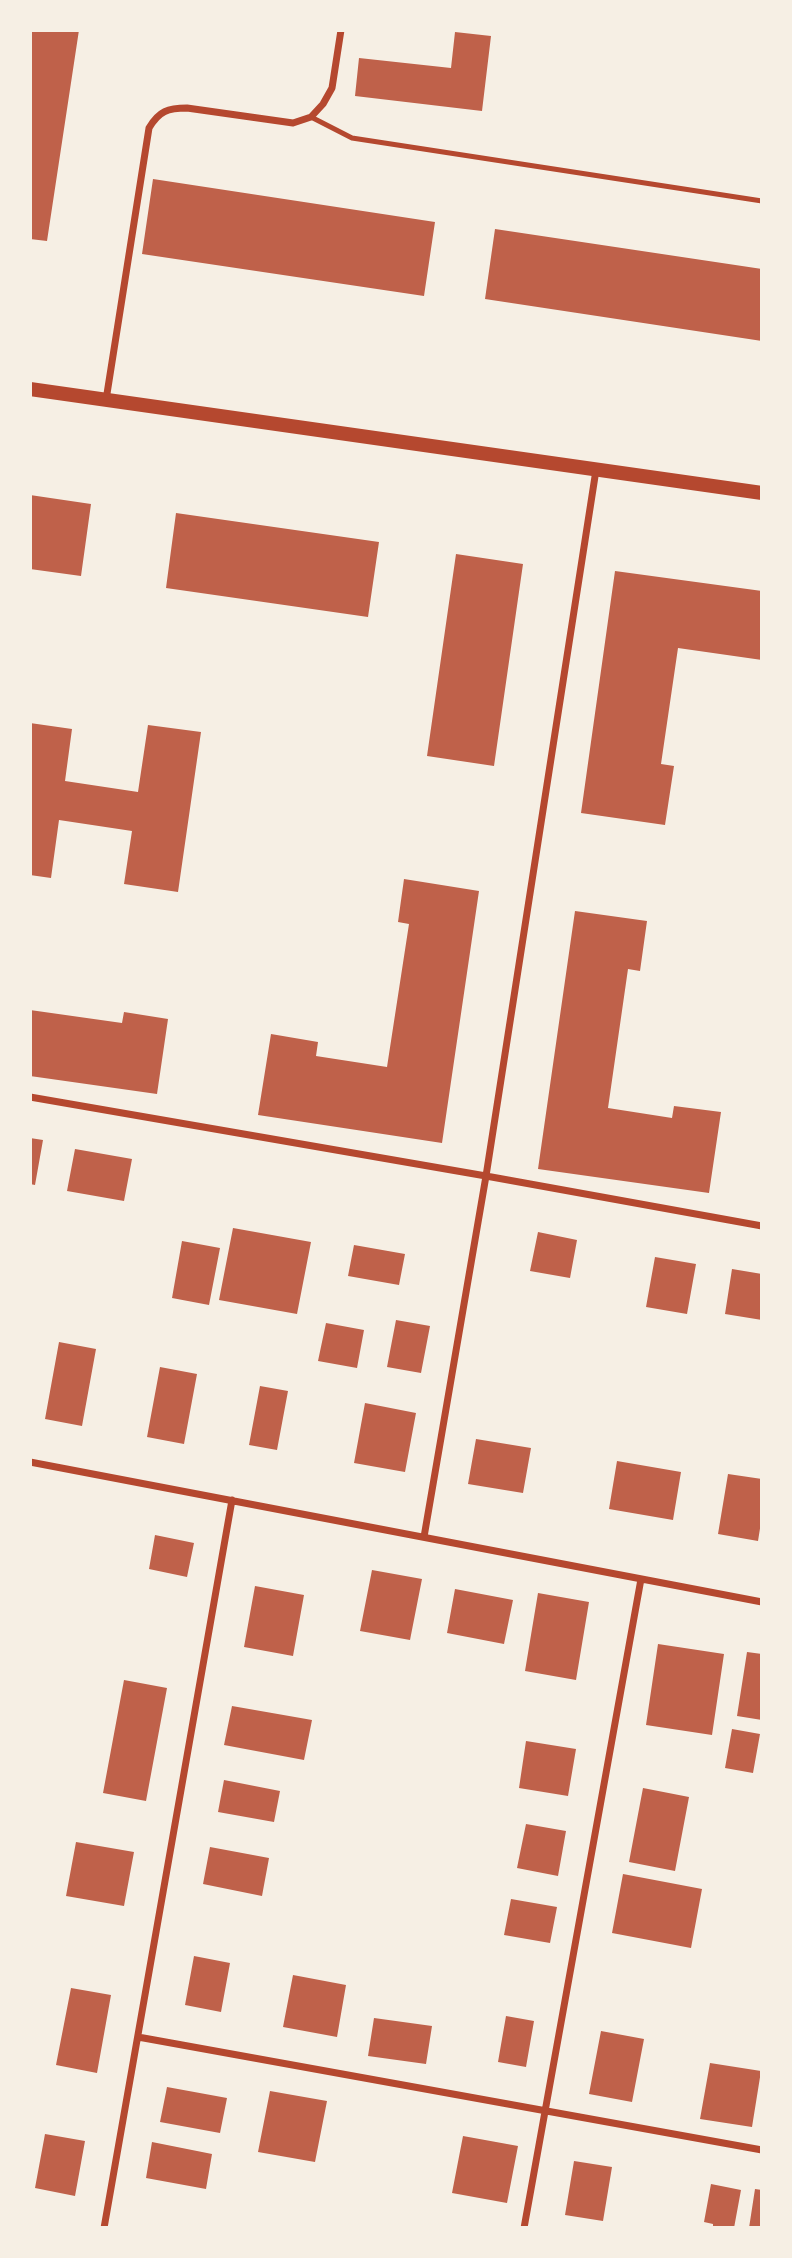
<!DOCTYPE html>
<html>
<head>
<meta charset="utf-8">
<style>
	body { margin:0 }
	#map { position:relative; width:792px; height:2258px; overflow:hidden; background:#f6efe4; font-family:"Noto Serif",serif }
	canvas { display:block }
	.frame { position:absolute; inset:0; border:32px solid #f6efe4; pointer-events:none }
</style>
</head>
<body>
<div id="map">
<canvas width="792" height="2258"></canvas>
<div class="frame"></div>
</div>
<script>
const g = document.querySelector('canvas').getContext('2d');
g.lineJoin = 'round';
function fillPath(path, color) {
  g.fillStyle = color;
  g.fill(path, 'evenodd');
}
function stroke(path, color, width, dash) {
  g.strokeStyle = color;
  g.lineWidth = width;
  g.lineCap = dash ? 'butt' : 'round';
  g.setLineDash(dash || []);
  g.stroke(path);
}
const building = new Path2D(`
	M30,30H79L47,241L30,239Z
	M455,32L491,36L482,111L355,96L359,58L451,68Z
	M153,179L435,222L424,296L142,254Z
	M495,229L762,269V341L485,299Z
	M30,495L91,504L81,576L30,569Z
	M176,513L379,542L368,617L166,588Z
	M456,554L523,564L494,766L427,756Z
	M615,571L762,591V660L678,648L661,764L674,766L665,825L581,813Z
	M30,723L72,729L65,781L138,792L148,725L201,732L178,892L124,884L132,831L59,820L51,878L30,875Z
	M404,879L479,891L442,1143L258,1115L271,1034L318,1042L316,1056L387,1067L409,924L398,922Z
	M575,911L647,921L640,971L628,969L608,1108L672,1118L674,1106L721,1112L709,1193L538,1169Z
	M30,1010L122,1023L124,1012L168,1019L157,1094L30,1076Z
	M30,1138L43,1140L35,1185L30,1184Z
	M75,1149L132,1159L124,1201L67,1191Z
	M233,1228L311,1242L297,1314L219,1300Z
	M538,1232L577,1240L570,1278L530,1271Z
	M182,1241L220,1248L209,1305L172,1298Z
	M354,1245L405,1254L399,1285L348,1276Z
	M655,1257L696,1264L687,1314L646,1307Z
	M732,1269L762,1274V1320L725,1314Z
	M396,1320L430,1326L421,1373L387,1367Z
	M326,1323L364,1330L357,1368L318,1361Z
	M59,1342L96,1349L82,1426L45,1419Z
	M160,1367L197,1374L184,1444L147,1437Z
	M260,1386L288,1391L277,1450L249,1445Z
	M365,1403L416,1413L405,1472L354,1463Z
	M476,1439L531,1448L523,1493L468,1484Z
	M617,1461L681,1472L673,1520L609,1509Z
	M728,1474L762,1479V1516L758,1541L718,1534Z
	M155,1535L194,1543L187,1577L149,1569Z
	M372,1570L422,1579L410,1640L360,1631Z
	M255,1586L304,1595L293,1656L244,1647Z
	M455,1589L513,1600L504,1644L447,1633Z
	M538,1593L589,1602L576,1680L525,1671Z
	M658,1644L724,1654L712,1735L646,1725Z
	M747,1652L762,1654V1720L737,1716Z
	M124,1680L167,1688L146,1801L103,1793Z
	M232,1706L312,1720L304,1760L224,1745Z
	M732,1729L760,1734L753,1773L725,1768Z
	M526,1741L576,1749L568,1796L519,1788Z
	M224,1780L280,1791L274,1822L218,1812Z
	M643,1788L689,1797L675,1871L629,1862Z
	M526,1824L566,1831L558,1876L517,1868Z
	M76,1842L134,1852L124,1906L66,1896Z
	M210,1847L269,1858L262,1896L203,1884Z
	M623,1874L702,1889L691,1948L612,1933Z
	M511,1899L557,1907L550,1943L504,1935Z
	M194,1956L230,1963L221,2012L185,2005Z
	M293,1975L346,1985L337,2037L283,2027Z
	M71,1988L111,1995L97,2073L56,2065Z
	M506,2016L534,2021L526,2067L498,2062Z
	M374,2018L432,2026L426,2064L368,2056Z
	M601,2031L644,2039L632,2102L589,2094Z
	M710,2063L761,2071L752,2127L700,2119Z
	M167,2087L227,2098L220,2133L160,2122Z
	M270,2091L327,2101L315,2162L258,2152Z
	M45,2134L85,2141L75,2196L35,2188Z
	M463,2136L518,2146L507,2203L452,2193Z
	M152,2142L212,2154L206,2189L146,2178Z
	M574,2161L612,2167L603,2221L565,2215Z
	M711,2184L741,2190L734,2228H713V2224L704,2222Z
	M755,2189L762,2190V2228H749Z`);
const service = new Path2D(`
	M311,117L352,138L762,201`);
const minor = new Path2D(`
	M106,400L149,128C159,111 168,108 187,108L293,123L311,117L323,104L332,88L341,30
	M30,1097L486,1176L762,1226
	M30,1462L762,1602
	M424,1537L486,1176L596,470
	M138,2037L762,2150
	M104,2228L232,1500
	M524,2228L641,1579`);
const secondary = new Path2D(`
	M30,389L762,493`);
fillPath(building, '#bf614a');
stroke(service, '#b5482f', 5);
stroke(minor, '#b5482f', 7);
stroke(secondary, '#b5482f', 14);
</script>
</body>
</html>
